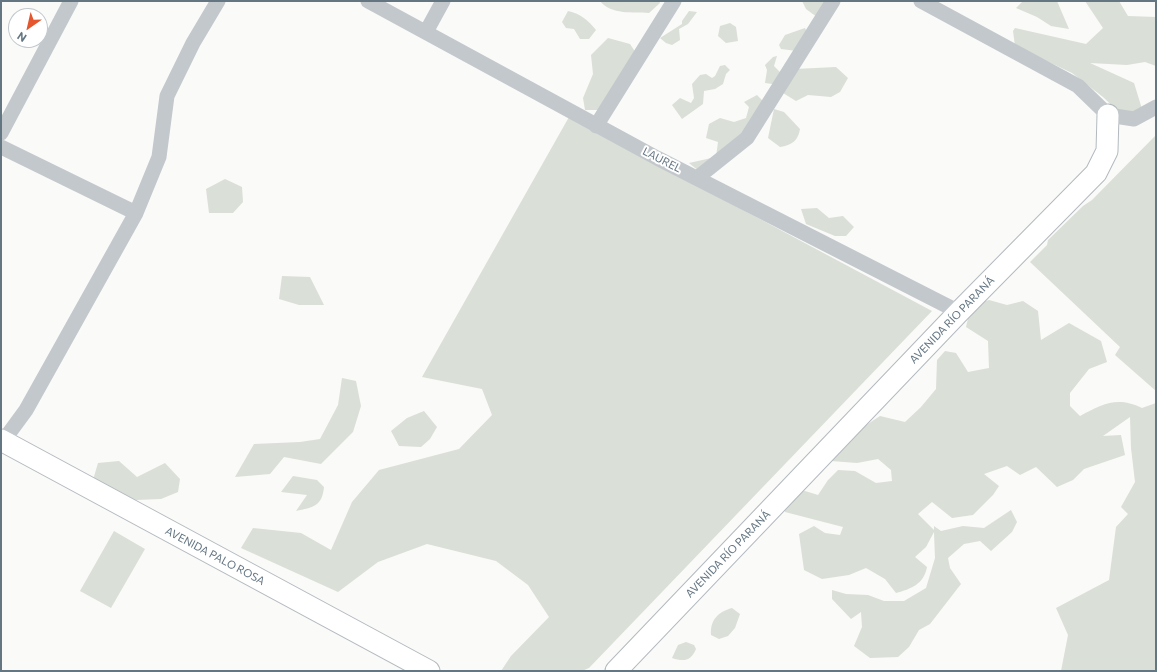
<!DOCTYPE html>
<html>
<head>
<meta charset="utf-8">
<style>
	body { margin:0 }
	#map { position:relative; width:1157px; height:672px; overflow:hidden; background:#fafaf8; font-family:Commissioner,sans-serif }
	canvas { display:block }
	.frame { position:absolute; inset:0; border:2px solid #657683; pointer-events:none }
	.north { position:absolute; left:8px; top:8px; width:40px; height:40px; box-sizing:border-box; background:#fff; border:1px solid #c1c8cd; border-radius:50%; rotate:214deg; font-size:11px; font-weight:700; line-height:16px; text-align:center; color:#657683 }
	.north::after { content:''; display:block; margin:auto; width:14px; height:18px; background:#e4572e; clip-path:polygon(50% 0,100% 100%,50% 72%,0 100%) }
</style>
</head>
<body>
<div id="map">
<canvas width="1157" height="672"></canvas>
<div class="frame"></div>
<div class="north">N</div>
</div>
<script>
const g = document.querySelector('canvas').getContext('2d');
g.lineJoin = 'round';
function fillPath(path, color) {
  g.fillStyle = color;
  g.fill(path, 'evenodd');
}
function stroke(path, color, width, dash) {
  g.strokeStyle = color;
  g.lineWidth = width;
  g.lineCap = dash ? 'butt' : 'round';
  g.setLineDash(dash || []);
  g.stroke(path);
}
function write(font, color, halo, rows, align = 'center') {
  g.font = font + ' Commissioner,sans-serif';
  g.lineWidth = 4;
  g.setLineDash([]);
  g.textBaseline = 'middle';
  g.strokeStyle = halo;
  g.fillStyle = color;
  for (const [text, x, y, turn = 0] of rows) {
    g.save();
    g.translate(x, y);
    g.rotate((+turn || 0) * Math.PI / 180);
    g.textAlign = isNaN(turn) ? turn : align;
    if (halo) g.strokeText(text, 0, 0);
    g.fillText(text, 0, 0);
    g.restore();
  }
}
const green = new Path2D(`
	M600,1H659L660,3L649,13C634,12 611,15 600,1Z
	M802,1H832L821,20L806,9Z
	M1023,1H1057L1069,29L1051,26L1037,17L1016,8Z
	M1085,1H1119L1128,16L1156,17V66L1145,62L1127,65L1090,63L1134,83L1143,112L1124,117L1103,97L1072,73L1015,46L1013,31L1015,28L1086,44L1103,28Z
	M568,11C581,14 588,20 596,30L589,39H580L574,29L566,28L562,22Z
	M689,11L697,12L688,24L679,29L680,40L672,45L666,43L660,38L682,24V21Z
	M730,23L736,27L738,41L726,43L718,36L720,26Z
	M805,28L810,38L797,51L781,49L779,45L785,35Z
	M608,38L630,44L636,53L601,110H585L583,98L593,74L591,55Z
	M777,56L774,66L785,77L795,69L836,67L848,78L840,92L831,97L808,95L796,101L783,93L780,85L765,83L767,70L765,65L773,57Z
	M725,65L730,70L726,74L723,84L715,89L704,91L703,104L682,119L672,105L680,98L691,103L694,98L692,84L700,75L706,74L712,78L715,76L720,66Z
	M757,95L770,108L700,172L689,163L716,157L718,142L706,138L709,124L720,118L734,122L746,118L749,107L744,102Z
	M774,109L784,112L800,129C798,141 792,145 780,147L768,138Z
	M569,117L932,311L589,668L582,671H501L511,656L549,617L528,585L496,561L427,544L378,562L338,592L241,548L253,528L301,533L331,550L352,502L379,470L459,449L492,415L482,389L422,377Z
	M1156,135V391L1115,355L1120,347L1030,262L1047,245L1048,240L1083,206L1092,200Z
	M225,179L242,187L243,202L233,213H209L206,189Z
	M817,208L829,218L843,216L854,227L846,236H835L806,224L801,209Z
	M282,276L310,277L324,305H299L279,299Z
	M989,300L1007,305L1023,301L1038,311L1041,340L1069,323L1101,341L1107,362L1089,369L1070,393V406L1080,416C1103,404 1117,396 1142,408L1156,403V671H1061L1068,635L1056,608L1109,580L1116,527L1128,514L1121,507L1135,482L1131,448L1130,417L1103,436L1121,435L1125,455L1084,469L1073,480L1057,487L1036,467L1020,475L1007,466L984,474L999,486L993,495L973,515L952,518L932,502L918,514L934,530V526L941,531L963,526L984,528L1011,510L1017,522L1012,532L991,551L980,541L964,544L948,558L950,568L961,584L930,624L919,630L909,647L898,657L870,658L854,646L862,627L861,612L851,619L832,599V590L846,594L868,595L884,601H904L926,588L935,558L934,532L926,547L915,557L927,567C924,584 911,589 896,593L885,579L866,568L849,575L822,579L804,570L799,534L814,526L825,533L840,535L843,527L785,512L786,494L792,487L818,495L828,480L838,470L855,471L876,483L892,481L891,470L878,459L857,463L831,461L851,435L880,416L905,422L921,407L936,389L937,360L945,351L956,353L968,372L989,368L988,341L966,327L971,306Z
	M342,378L356,381L361,406L353,432L321,464L284,457L270,474L235,477L254,444L300,442L320,439L338,405Z
	M424,411L437,427L430,439L421,447L399,446L391,431L407,418Z
	M119,461L137,477L165,463L180,479L178,492L161,499L136,500L93,480L98,463Z
	M293,476L317,480L324,487C322,507 313,507 296,511L307,495L281,492Z
	M114,531L145,549L111,608L80,591Z
	M732,608L740,614L735,628L728,636L719,639L711,635C710,620 718,612 732,608Z
	M686,642L694,645L696,649C691,661 684,662 672,658L678,645Z`);
const street = new Path2D(`
	M368,1L657,158L959,312
	M921,1L1078,86L1108,115L1134,119L1156,107
	M426,32L443,1
	M596,126L674,1
	M1,133L71,1
	M1,147L136,213
	M697,178L747,138L833,1
	M1,444L26,410L136,213L159,157L167,96L193,43L218,1`);
const secondary = new Path2D(`
	M1,440L429,671
	M616,671L959,312L1096,173L1107,151L1108,115`);
const streetNames = [
	["LAUREL",662,160,27],
	["AVENIDA RÍO PARANÁ",952,320,-46],
	["AVENIDA RÍO PARANÁ",728,554,-46],
	["AVENIDA PALO ROSA",215,556,28]
];
fillPath(green, '#dadfd7');
stroke(secondary, '#b3babf', 23);
stroke(street, '#c3c8cc', 15);
stroke(secondary, '#fff', 21);
write('11px', '#657683', '#fff', streetNames);
</script>
</body>
</html>
